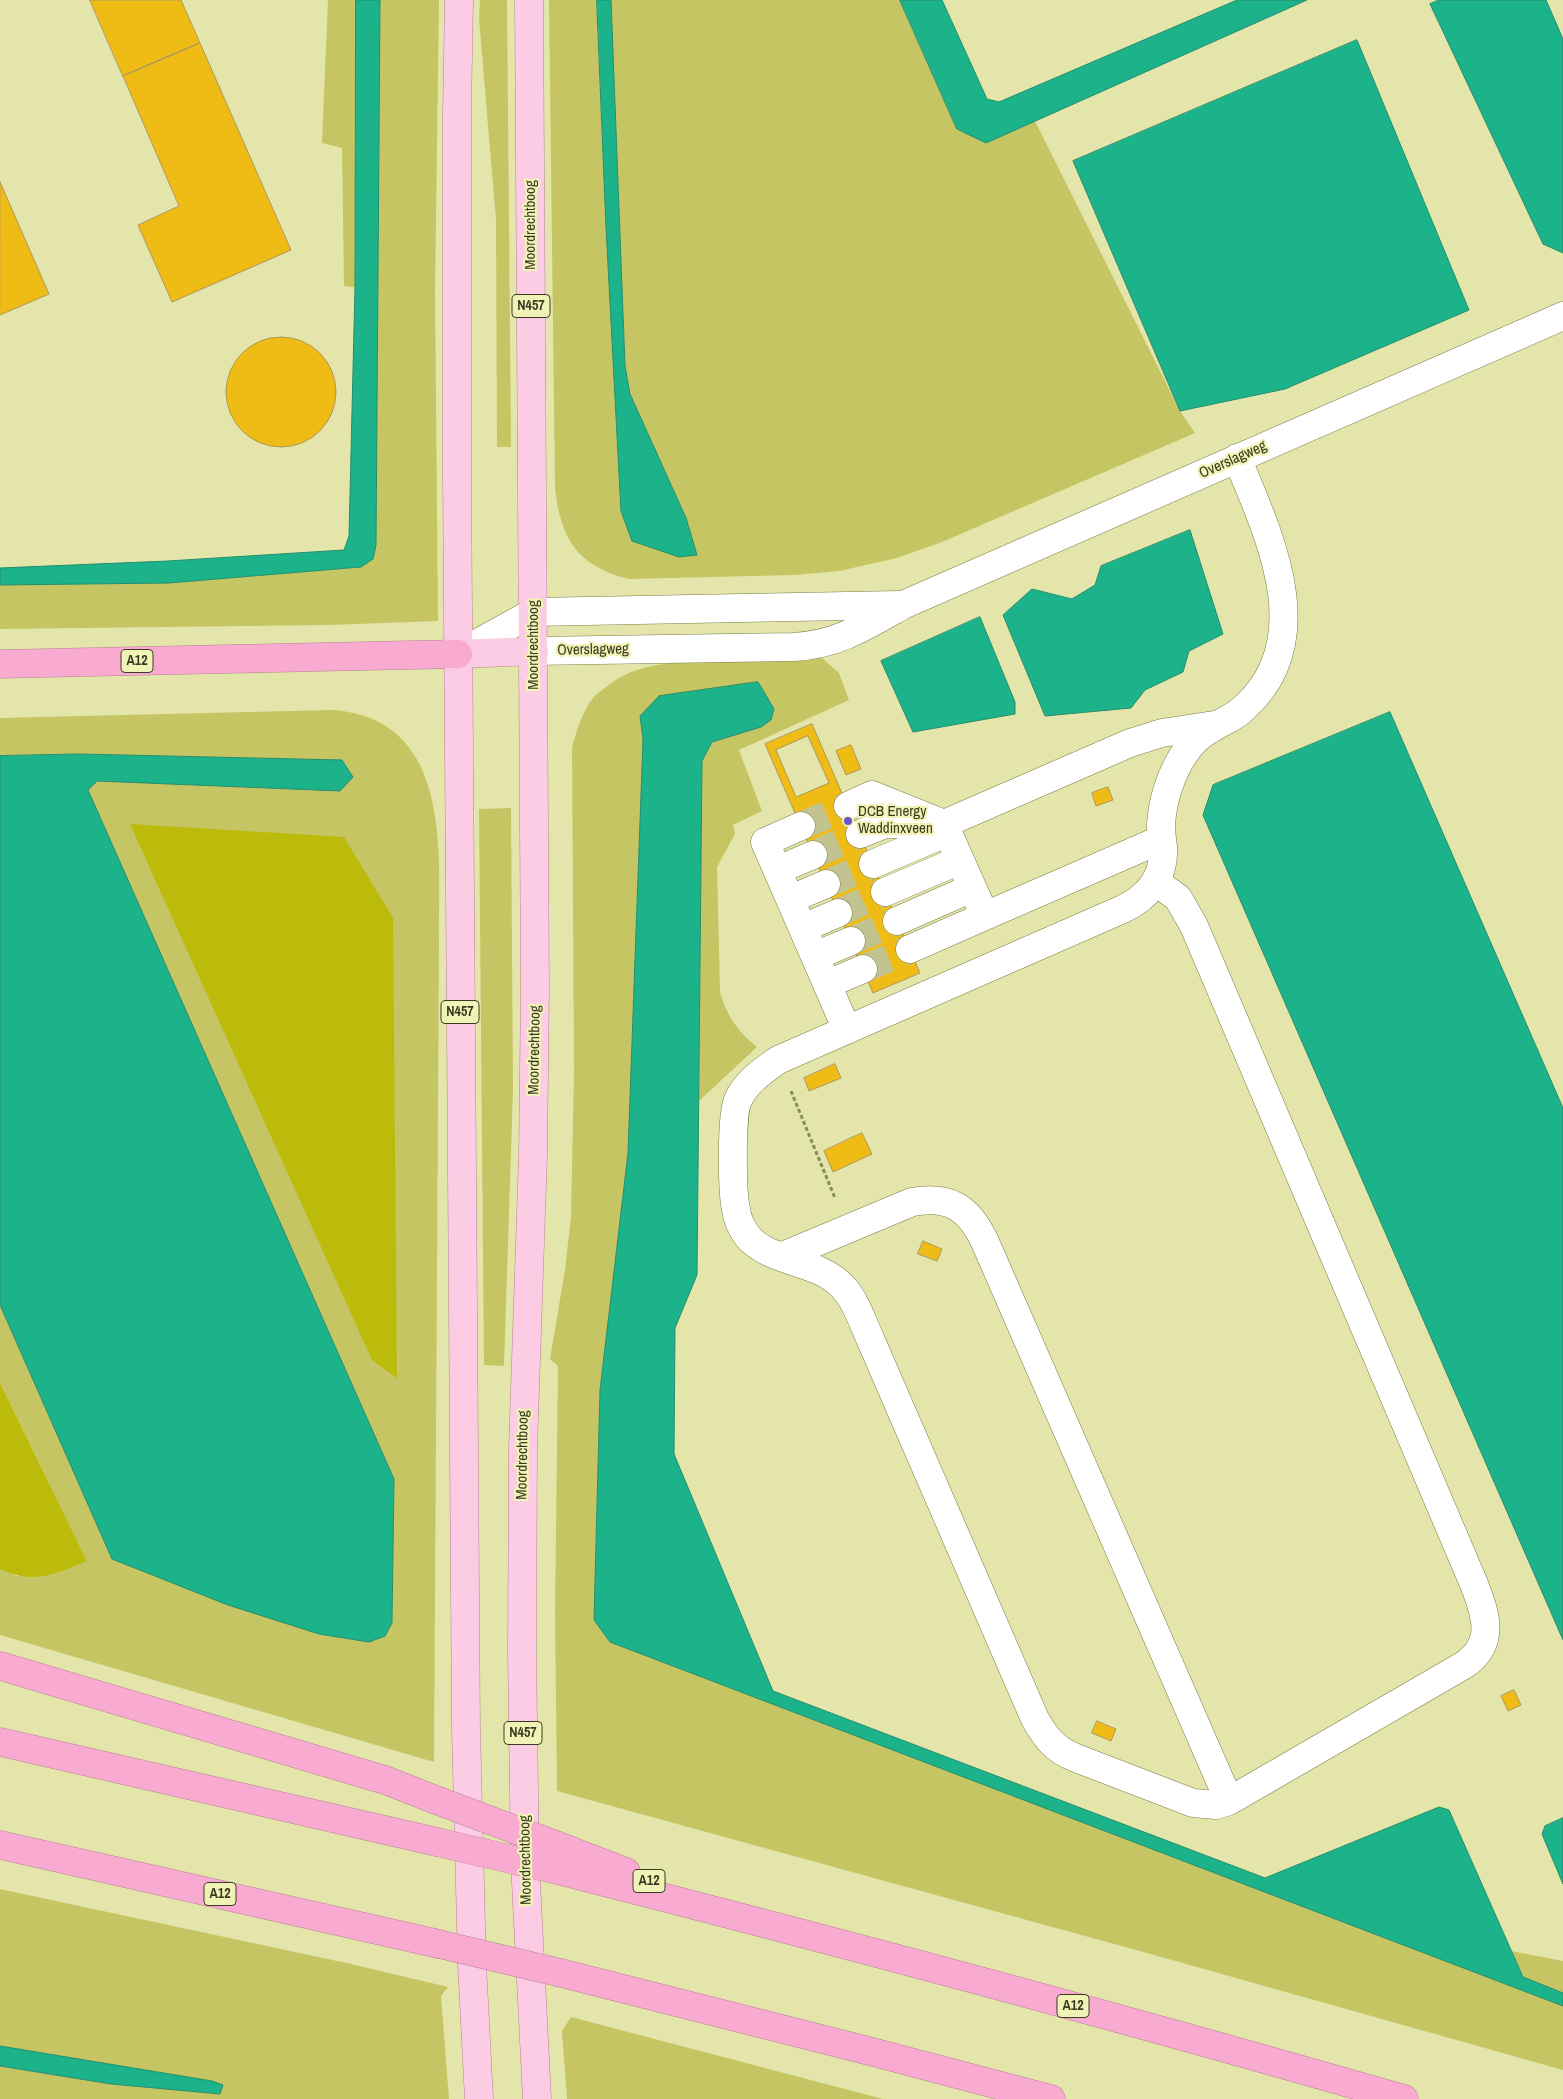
<!DOCTYPE html>
<html>
<head>
<meta charset="utf-8">
<style>
	body { margin:0 }
	canvas { display:block; background:#e4e5aa }
</style>
</head>
<body>
<canvas width="1563" height="2099"></canvas>
<script>
const g = document.querySelector('canvas').getContext('2d');
g.lineJoin = 'round';
function fillPath(path, color) {
  g.fillStyle = color;
  g.fill(path, 'evenodd');
}
function stroke(path, color, width, dash) {
  g.strokeStyle = color;
  g.lineWidth = width;
  g.lineCap = dash ? 'butt' : 'round';
  g.setLineDash(dash || []);
  g.stroke(path);
}
function write(font, color, halo, rows, align = 'center') {
  g.font = font + ' "Archivo Narrow",sans-serif';
  g.lineWidth = 4.5;
  g.setLineDash([]);
  g.textBaseline = 'middle';
  g.strokeStyle = halo;
  g.fillStyle = color;
  for (const [text, x, y, turn = 0] of rows) {
    g.save();
    g.translate(x, y);
    g.rotate((+turn || 0) * Math.PI / 180);
    g.textAlign = isNaN(turn) ? turn : align;
    if (halo) g.strokeText(text, 0, 0);
    g.fillText(text, 0, 0);
    g.restore();
  }
}
const green = new Path2D(`
	M328,0H356L355,287L344,286L342,148L322,143Z
	M380,0H439L435,292L438,621L329,625L0,629V585L169,583L361,567L376,544Z
	M480,0H507L511,447H497L496,220L479,19Z
	M549,0H597L606,227L621,511L632,541L686,518L630,394L625,366L611,0H900L957,129L986,143L1035,121L1180,411L1195,433L942,542L897,558L839,571L794,575L629,579C577,566 560,538 555,487Z
	M821,657L839,673L849,700L739,750L762,811L733,825L735,834L717,867L720,992C727,1016 738,1032 757,1047L699,1101L702,761L712,742L761,727L771,720L774,709L640,716L643,739L628,1153L600,1390L594,1620L610,1642L1563,2006V2070L1147,1953L557,1791L555,1613L558,1366L550,1359L565,1270L571,1216L574,1071L572,747C577,731 582,711 593,698C596,694 601,691 605,688C625,671 646,666 672,663Z
	M332,710C453,718 439,852 439,940L434,1762L0,1635V1569L17,1576L87,1561L0,1383V1306L112,1559L385,1636L392,1623L394,1479L88,790L96,781L353,777L342,760L79,754L0,756V718Z
	M511,808L513,1089L504,1366L484,1365L479,809Z
	M0,1889L351,1964L448,1987L441,1996L449,2099H0V2066L111,2084L220,2094L223,2085L211,2081L0,2046Z
	M1511,1951L1563,1961V1993L1523,1977Z
	M571,2017L883,2099H567L562,2031Z`);
const forest = new Path2D(`
	M130,824L344,837L393,918L397,1378L372,1360Z
	M0,1383L87,1561C55,1574 34,1585 0,1569Z`);
const water = new Path2D(`
	M356,0H380L376,545L373,559L361,567L169,583L0,585V568L168,561L344,550L349,536L355,287Z
	M597,0H611L625,366L630,394L686,518L697,555L679,557L632,541L621,511L606,227Z
	M900,0H942L987,99L999,102L1237,0H1307L986,143L957,129Z
	M1439,0H1546L1563,39V253L1543,244L1430,4Z
	M1357,40L1469,310L1285,389L1180,411L1073,161Z
	M1190,530L1223,634L1189,651L1183,672L1145,690L1131,708L1045,716L1003,615L1032,589L1072,599L1095,585L1101,566Z
	M980,617L1015,702V714L913,732L881,661Z
	M758,682L774,709L771,720L761,727L712,742L702,761L697,1275L675,1328L674,1454L773,1691L1265,1878L1439,1807L1449,1810L1523,1977L1563,1993V2006L610,1642L594,1620L600,1390L628,1153L643,739L640,716L659,696Z
	M1390,712L1563,1108V1640L1203,815L1213,785Z
	M79,754L342,760L353,777L340,791L97,781L88,790L394,1479L392,1623L385,1636L369,1642L319,1634L228,1605L112,1559L0,1305V756Z
	M1563,1818V1884L1542,1834L1545,1826Z
	M0,2046L212,2081L223,2085L220,2094L111,2084L0,2066Z`);
const building = new Path2D(`
	M90,0H181L200,43L123,76Z
	M200,43L291,250L172,302L138,225L179,206L123,76Z
	M0,182L49,294L0,315Z
	M226 392a55 55 0 1 1 110 0a55 55 0 1 1-110 0Z
	M812,724L920,973L873,993L765,744ZM808,736L829,783L796,797L776,750Z
	M851,745L861,769L846,775L836,751Z
	M1108,787L1113,800L1096,806L1092,793Z
	M835,1064L841,1078L809,1091L804,1078Z
	M862,1133L872,1154L833,1172L824,1151Z
	M923,1241L942,1249L937,1261L918,1254Z
	M1514,1690L1521,1705L1508,1711L1501,1696Z
	M1097,1721L1116,1729L1111,1741L1092,1733Z`);
const minorTunnel = new Path2D(`
	M801,826L848,806
	M813,855L860,834
	M826,884L873,864
	M838,913L885,892
	M851,941L897,921
	M863,969L910,949`);
const path = new Path2D(`
	M791,1091L835,1198`);
const minor = new Path2D(`
	M534,651L793,647C837,645 866,626 903,605L1563,316
	M458,654L534,612L899,605
	M848,806L872,795L944,824
	M801,826L765,842L847,1030
	M860,834L885,824H930
	M1162,839L985,916L944,824L1130,743L1162,733L1214,725
	M873,864L948,832
	M778,870L813,855
	M1156,882L1178,898L1194,926L1474,1584C1486,1615 1496,1643 1464,1665L1229,1801L1216,1805L1193,1803L1076,1758C1055,1750 1046,1738 1035,1719L872,1343C863,1324 856,1300 842,1286C817,1260 771,1263 748,1237C742,1229 737,1219 736,1209C732,1192 731,1114 738,1100C746,1082 763,1071 778,1060L1123,909C1148,897 1165,877 1163,847C1162,840 1161,832 1161,824C1162,808 1166,792 1172,777C1180,758 1191,740 1209,730C1221,722 1234,718 1244,708C1320,640 1269,535 1237,458
	M885,892L960,860
	M791,899L826,884
	M897,921L972,888
	M803,928L838,913
	M910,949L985,916
	M815,956L851,941
	M828,984L863,969
	M783,1256L912,1202C950,1195 969,1208 985,1242L1229,1801`);
const major = new Path2D(`
	M459,0L457,113V473L466,1729L472,1964L479,2099
	M529,0L535,989L533,1155L523,1448L522,1653L525,1862L537,2099
	M458,654L534,651`);
const highway = new Path2D(`
	M0,664L458,654
	M0,1666L385,1780L436,1800
	M0,1742L437,1842
	M0,1845L439,1944
	M556,1845L626,1872
	M557,1870C840,1942 1123,2018 1404,2099
	M561,1973L869,2051L1051,2099`);
const highwayBridge = new Path2D(`
	M436,1800L556,1845
	M437,1842L557,1870
	M439,1944L561,1973`);
const markers = [
	[848,821,5,"#6d53cc"]
];
const shields = [
	[531,306,38],
	[137,661,32],
	[460,1012,38],
	[523,1733,38],
	[649,1881,32],
	[220,1894,32],
	[1073,2006,32]
];
const shieldNames = [
	["N457",531,306],
	["A12",137,661],
	["N457",460,1012],
	["N457",523,1733],
	["A12",649,1881],
	["A12",220,1894],
	["A12",1073,2006]
];
const streetNames = [
	["Moordrechtboog",531,225,-90],
	["Overslagweg",1233,460,-24],
	["Moordrechtboog",534,645,-90],
	["Overslagweg",593,650,-1],
	["Moordrechtboog",535,1050,-89],
	["Moordrechtboog",523,1455,-89],
	["Moordrechtboog",526,1860,-91]
];
const poiNames = [
	["DCB Energy",858,812],
	["Waddinxveen",858,829]
];
fillPath(green, '#c5c564');
fillPath(forest, '#bcba0a');
fillPath(water, '#1cb28a');
stroke(water, '#258e6b', 1);
fillPath(building, '#eebc14');
stroke(building, '#ad9761', 1);
stroke(minorTunnel, '#c2c38f', 28, [28, 14]);
stroke(minor, '#7d7d45', 29);
stroke(major, '#b68393', 29);
stroke(highway, '#b68393', 29);
stroke(path, '#888961', 3, [4, 2.5]);
stroke(minor, '#fff', 28);
stroke(major, '#fbcce3', 28);
stroke(highway, '#f8aad0', 28);
stroke(highwayBridge, '#b68393', 29, []);
stroke(highwayBridge, '#f8aad0', 28);
for (const [x, y, r, color] of markers) {
  const dot = new Path2D();
  dot.arc(x, y, r, 0, 2 * Math.PI);
  g.fillStyle = color;
  g.fill(dot);
  stroke(dot, '#f1f2b6', 2);
}
for (const [x, y, w] of shields) {
  const box = new Path2D();
  box.roundRect(x - w / 2, y - 11.5, w, 23, 4);
  g.fillStyle = '#f1f2b6';
  g.fill(box);
  stroke(box, '#3a3a22', 1);
}
write('bold 14px', '#3a3a22', null, shieldNames);
write('15px', '#3a3a22', '#f1f2b6', streetNames);
write('15px', '#3a3a22', '#f1f2b6', poiNames, 'left');
</script>
</body>
</html>
